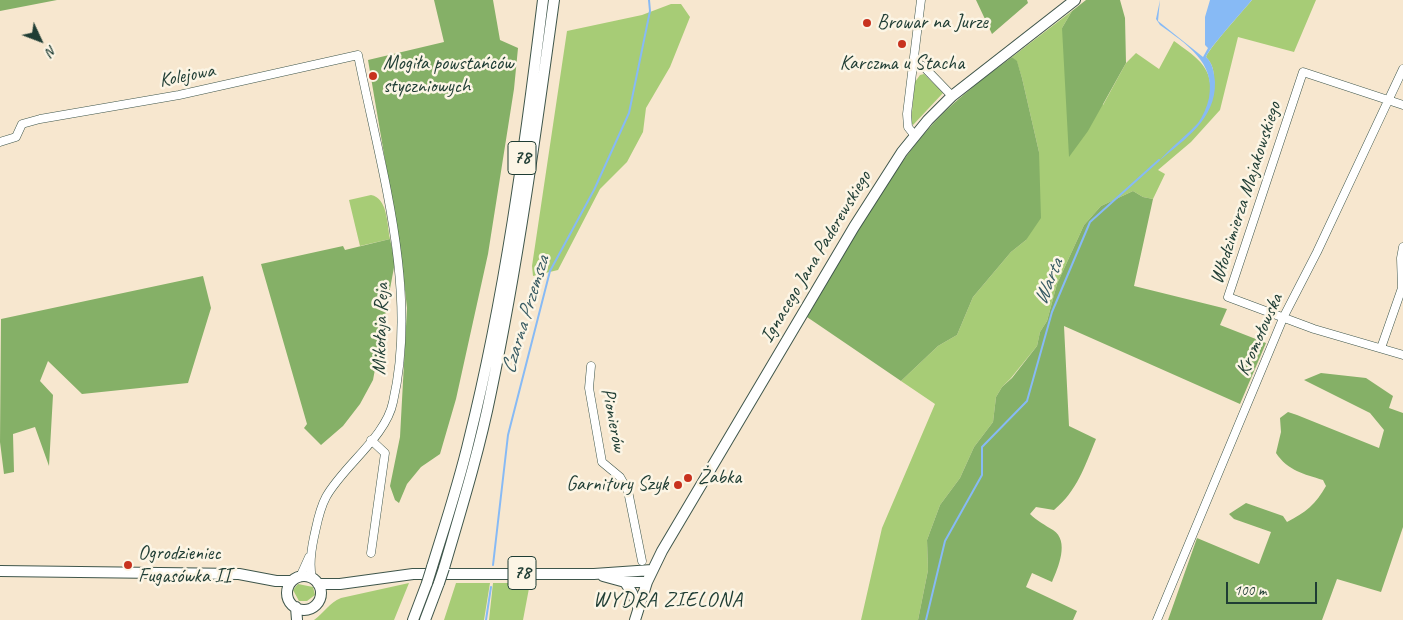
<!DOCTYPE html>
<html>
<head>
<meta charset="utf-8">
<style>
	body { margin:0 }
	#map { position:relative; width:1403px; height:620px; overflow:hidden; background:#f7e7cf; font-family:Caveat,sans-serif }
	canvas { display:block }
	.north { position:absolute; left:15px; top:15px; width:50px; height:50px; -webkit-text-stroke:4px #fcf5e5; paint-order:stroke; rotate:133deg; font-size:14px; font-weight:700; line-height:20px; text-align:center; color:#1f3d34 }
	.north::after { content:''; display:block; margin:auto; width:18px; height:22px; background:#1f3d34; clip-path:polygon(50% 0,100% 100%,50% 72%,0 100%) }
	.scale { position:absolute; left:1226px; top:582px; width:91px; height:22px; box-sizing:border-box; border:2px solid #1f3d34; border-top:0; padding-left:6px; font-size:15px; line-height:18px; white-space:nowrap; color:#1f3d34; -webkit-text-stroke:4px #fcf5e5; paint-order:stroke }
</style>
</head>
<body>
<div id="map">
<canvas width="1403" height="620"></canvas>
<div class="north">N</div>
<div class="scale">100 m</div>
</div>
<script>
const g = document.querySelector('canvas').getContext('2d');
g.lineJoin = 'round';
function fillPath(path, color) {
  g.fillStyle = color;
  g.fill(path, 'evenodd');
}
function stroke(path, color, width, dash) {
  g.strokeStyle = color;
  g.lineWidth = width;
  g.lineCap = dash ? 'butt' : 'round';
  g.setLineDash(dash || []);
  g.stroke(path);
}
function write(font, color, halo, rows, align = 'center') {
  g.font = font + ' Caveat,sans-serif';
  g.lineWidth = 5;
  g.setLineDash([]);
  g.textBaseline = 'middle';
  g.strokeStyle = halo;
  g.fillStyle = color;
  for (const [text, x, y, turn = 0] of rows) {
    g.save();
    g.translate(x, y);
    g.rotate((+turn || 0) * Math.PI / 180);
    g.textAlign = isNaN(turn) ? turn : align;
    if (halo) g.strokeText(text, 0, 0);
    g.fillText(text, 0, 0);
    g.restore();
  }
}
const green = new Path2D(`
	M1252,0H1316L1294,52L1238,37L1220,110L1191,142L1158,170L1165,174L1153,199L1143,197L1133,191L1101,206L1084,225L1057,284L1047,321L1040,332L1037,346L1011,378L1002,387L996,397L993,422L974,447L960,478L940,505L927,540L928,570L918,620H861L882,528L935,404L901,381L938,346L957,335L973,297L1011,252L1026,240L1039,152L1022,78L1017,62L1012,57L1072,11L1062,28L1103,105L1126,63L1136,53L1159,69L1174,41C1193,55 1213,66 1210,92C1215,80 1216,67 1206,57C1210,47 1242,12 1252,0Z
	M671,4H681L690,17L670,67L646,108L643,132L627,162L600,189L558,270L533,276L532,266L567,31L642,15Z
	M924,74L943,93L913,125L911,122L915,82L920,75Z
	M371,195C388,198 387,225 390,239L360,246L349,200Z
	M409,583L394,620H314C324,613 329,603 341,598Z
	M456,583H490L484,620H444Z
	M493,583H530L523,620H489Z
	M298,584L313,587L315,595L307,601H299L293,590Z`);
const forest = new Path2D(`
	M0,0H57L0,11Z
	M434,0H493L500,40L518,48L514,89L488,254L456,399L440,454L421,467L407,484L399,503L395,500L390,486L400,437L407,308L401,254L368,60L444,42Z
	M976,0H1027L1028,3L992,34Z
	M1086,0H1120L1125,18L1126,63L1088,131L1069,157L1062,28L1072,11Z
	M1012,57L1017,61L1022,78L1039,152L1041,218L1026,240L1011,252L973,297L957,335L938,346L901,381L807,317C844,256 877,190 924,134C949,104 981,80 1012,57Z
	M1133,191L1143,197L1153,199L1134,286L1227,309L1220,325L1266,343L1240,404L1064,326L1069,426L1096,439C1085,466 1077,491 1054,510L1036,507L1030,514C1037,521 1045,525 1053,530C1070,541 1058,568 1052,582L1032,573L1026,587L1077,611L1073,620H918L928,570L927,540L940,505L960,478L974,447L993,422L996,397L1002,387L1012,378L1037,346L1040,332L1047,321L1057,284L1084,225L1101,206Z
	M390,239L395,262L373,380L360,404L343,426L321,445L304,428L307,424L261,264L343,246L345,250Z
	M203,276L211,308L188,383L82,394L48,361L40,381L53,395L49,466L35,427L13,434L14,472L4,474L0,442L1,319Z
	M1321,373L1366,378L1393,396L1389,408L1403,413V527L1381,592L1337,579L1322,620H1168L1197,538L1259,564L1271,532L1234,519L1229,514L1246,503L1283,516L1287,522C1305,513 1316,504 1326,486L1323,480C1304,474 1288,471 1276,453L1281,432L1280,418L1288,412L1297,415L1379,448L1384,430L1370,413L1304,380Z`);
const water = new Path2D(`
	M1160,0L1158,21L1203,57L1208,48L1205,45V17L1210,0H1252C1243,11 1209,48 1206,57C1213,63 1214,73 1215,82C1216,119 1185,139 1159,161C1171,147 1186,136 1198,123C1203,116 1207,107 1209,98C1216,62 1186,44 1160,25L1156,19Z`);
const stream = new Path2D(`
	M493,565L508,435L550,271L594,190L629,113L650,11L649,0
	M486,620L491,587
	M926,620L945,541L982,475V447L1027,401L1052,312L1090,222L1159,160`);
const minor = new Path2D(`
	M913,62L923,66L952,96
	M1403,105L1303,72L1228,297L1314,329L1403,355
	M915,136L908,127L907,114L921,0
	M0,142L16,137L22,124L40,119L179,95L358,55C380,166 419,290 393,402C386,437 343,466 326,497C319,510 317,524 314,537C311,551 309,565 312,578
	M1381,348L1402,288L1401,258L1403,247
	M591,366L589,388L602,462L620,477L628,491L642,561
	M371,440L385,453L371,553
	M300,577L309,557
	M1157,620L1284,316L1317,252L1403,69`);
const major = new Path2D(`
	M432,567C445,525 459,483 469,440C505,296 525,147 543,0
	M444,568C461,510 479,452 491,392C518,263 536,131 554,0
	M0,571L239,574L276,581H292
	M603,576L625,582H647
	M287 593a17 17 0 1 1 34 0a17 17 0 1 1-34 0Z
	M625,582L632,593L638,607
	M318,584H340L413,574H594L652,570
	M296,607L297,620
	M413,620L427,583
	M425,620L439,583
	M635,620L647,582L662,551L854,227L902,152L928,120L952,96L1075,0`);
const majorBridge = new Path2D(`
	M427,583L432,567
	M439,583L444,568`);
const markers = [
	[867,23,5,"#c8321e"],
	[902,44,5,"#c8321e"],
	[373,76,5,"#c8321e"],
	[688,478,5,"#c8321e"],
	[678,485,5,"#c8321e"],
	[128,565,5,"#c8321e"]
];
const shields = [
	[522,158,28],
	[522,573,28]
];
const shieldNames = [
	["78",522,158],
	["78",522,573]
];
const poiNames = [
	["Browar na Jurze",877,23],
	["Mogiła powstańców",383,64],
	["styczniowych",383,87],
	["Karczma u Stacha",902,64,"center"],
	["Żabka",698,478],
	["Garnitury Szyk",668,485,"right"],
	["Ogrodzieniec",138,554],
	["Fugasówka II",138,577]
];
const streetNames = [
	["Kolejowa",187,76,-11],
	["Włodzimierza Majakowskiego",1246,193,-72],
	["Ignacego Jana Paderewskiego",816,257,-59],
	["Mikołaja Reja",381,329,-88],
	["Kromołowska",1260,335,-66],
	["Pionierów",613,420,79]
];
const waterNames = [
	["Warta",1049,282,-68],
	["Czarna Przemsza",526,315,-73]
];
const neighbourhoodNames = [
	["WYDRA ZIELONA",668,600]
];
fillPath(green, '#a7cc76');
fillPath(forest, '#85b067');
fillPath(water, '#87baf5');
stroke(stream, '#87baf5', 2);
stroke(minor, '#3f564b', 9);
stroke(major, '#3f564b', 12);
stroke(minor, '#fff', 8);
stroke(major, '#fff', 10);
stroke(majorBridge, '#3f564b', 12, []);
stroke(majorBridge, '#fff', 10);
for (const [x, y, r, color] of markers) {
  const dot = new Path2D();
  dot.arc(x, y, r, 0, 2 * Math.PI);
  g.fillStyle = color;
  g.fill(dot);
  stroke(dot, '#fcf5e5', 2);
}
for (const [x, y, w] of shields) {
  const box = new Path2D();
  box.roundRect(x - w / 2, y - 16.5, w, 33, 4);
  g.fillStyle = '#fcf5e5';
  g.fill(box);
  stroke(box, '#1f3d34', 1);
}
write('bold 19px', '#1f3d34', null, shieldNames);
write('20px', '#1f3d34', '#fcf5e5', poiNames, 'left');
write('20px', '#1f3d34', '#fcf5e5', streetNames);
write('italic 21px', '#395c64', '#fcf5e5', waterNames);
g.letterSpacing = '1px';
write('21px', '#1f3d34', '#fcf5e5', neighbourhoodNames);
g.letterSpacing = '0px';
</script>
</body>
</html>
